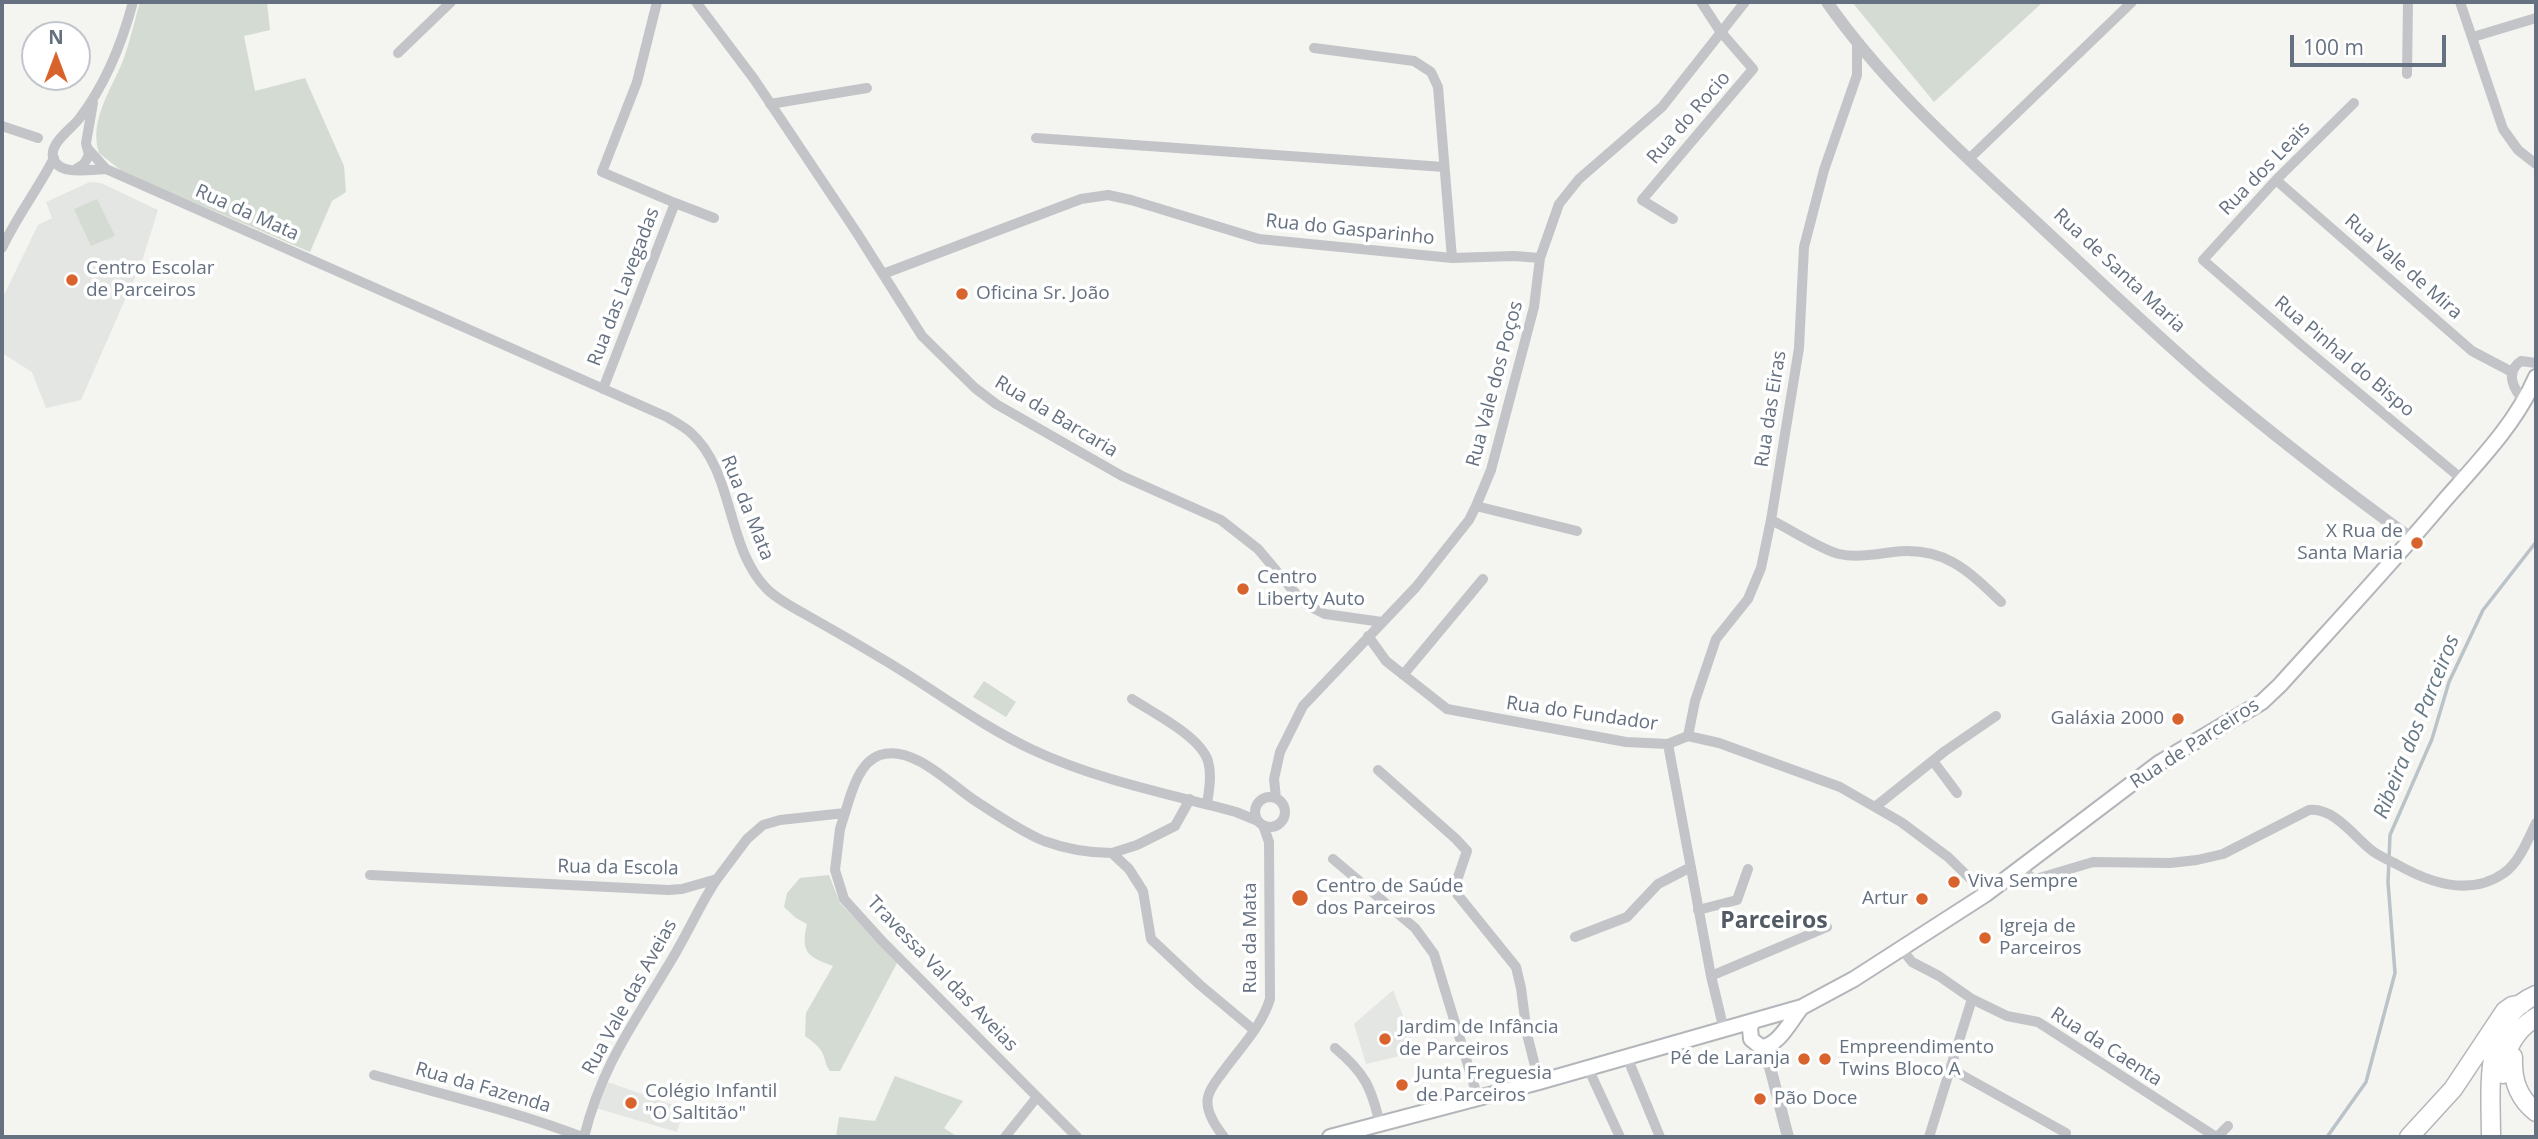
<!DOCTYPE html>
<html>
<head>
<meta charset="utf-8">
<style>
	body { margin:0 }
	#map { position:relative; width:2538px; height:1139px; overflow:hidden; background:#f4f4f0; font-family:"Open Sans",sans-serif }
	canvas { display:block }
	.frame { position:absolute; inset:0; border:4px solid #657180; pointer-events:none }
	.north { position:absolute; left:21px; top:21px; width:70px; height:70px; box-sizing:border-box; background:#fff; border:2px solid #c1c6cc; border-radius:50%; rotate:0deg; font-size:19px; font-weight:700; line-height:28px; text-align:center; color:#657180 }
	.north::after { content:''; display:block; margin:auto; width:24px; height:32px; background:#d9632c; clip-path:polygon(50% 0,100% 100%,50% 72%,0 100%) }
	.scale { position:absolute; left:2290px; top:35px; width:156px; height:32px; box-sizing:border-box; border:4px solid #657180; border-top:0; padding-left:9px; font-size:21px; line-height:24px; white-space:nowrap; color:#657180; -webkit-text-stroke:5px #fff; paint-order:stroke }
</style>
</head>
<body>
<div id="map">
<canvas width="2538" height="1139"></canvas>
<div class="frame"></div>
<div class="north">N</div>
<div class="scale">100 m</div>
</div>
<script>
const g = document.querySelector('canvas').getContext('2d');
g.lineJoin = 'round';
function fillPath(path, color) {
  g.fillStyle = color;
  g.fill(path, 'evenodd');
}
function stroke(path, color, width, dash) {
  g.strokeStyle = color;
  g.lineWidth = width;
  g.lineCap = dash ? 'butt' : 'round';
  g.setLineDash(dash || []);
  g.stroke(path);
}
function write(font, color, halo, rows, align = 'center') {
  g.font = font + ' "Open Sans",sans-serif';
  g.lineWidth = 7;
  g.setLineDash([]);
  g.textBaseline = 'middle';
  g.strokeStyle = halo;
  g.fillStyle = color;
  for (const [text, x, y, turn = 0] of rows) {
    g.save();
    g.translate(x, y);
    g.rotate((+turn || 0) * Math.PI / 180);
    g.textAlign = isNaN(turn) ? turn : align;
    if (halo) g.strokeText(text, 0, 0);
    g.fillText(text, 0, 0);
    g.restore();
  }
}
const built = new Path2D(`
	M90,182L101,183L158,210L142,261L81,400L46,408L32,372L2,353V299L38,225L52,218L46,202Z
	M1393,990L1417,1052L1366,1064L1354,1024Z
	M605,1081L684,1109L677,1132L596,1108Z`);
const green = new Path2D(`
	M140,2H267L270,30L244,36L255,91L305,78L344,166L346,192L332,201L310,252L123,172L99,153C88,118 114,87 125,55C131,37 135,19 140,2Z
	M1852,2H2043L1934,102Z
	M97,199L115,236L91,246L74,209Z
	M984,681L1016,702L1006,717L973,697Z
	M829,875L840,903L897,963L840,1071H830C825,1065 826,1061 823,1054C819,1046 812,1041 805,1036L806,1013L833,966C808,957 800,952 807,924L796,918L784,907L787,893L800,878Z
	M895,1076L963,1101L944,1128L958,1137H836L839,1117L875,1121Z`);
const stream = new Path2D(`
	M2327,1137L2366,1082L2395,973L2388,882L2390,835L2432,739L2449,682L2483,610L2536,542`);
const minor = new Path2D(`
	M696,2L754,79L857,233L922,336L975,388L996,404L1122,476L1221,520L1258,549L1301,600L1313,608L1325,614L1382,622
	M2460,2L2503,129L2518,150L2536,164
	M2473,37L2536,18
	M1314,48L1414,61L1431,72L1438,87L1452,258
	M398,53L451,2
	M2407,74L2408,2
	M2354,103L2276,180L2203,260L2300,344L2463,480
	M770,104L867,88
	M2,126L38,138
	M1036,138L1444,167
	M89,150L106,169L667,417C675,422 683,426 690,432C735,472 725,545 766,588C777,600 795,608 810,617C833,630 856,643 879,657C931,687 979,725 1033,750C1097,780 1169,794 1236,812L1258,821
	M1969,159L2132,2
	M76,169L84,164L89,155L86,143L93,103
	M106,169C91,169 58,177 53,157C50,143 71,129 79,119C106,84 122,43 133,2
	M2276,180L2472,351L2512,372
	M675,203L714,218
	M1673,219L1642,200L1753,69L1720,31L1701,2
	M2,248C17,216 38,189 54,158
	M883,274L1081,199L1108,195L1131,200L1259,239L1452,258L1514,256L1540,258
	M603,389L675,203L602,172L637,82L657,2
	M2525,402C2514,390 2504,373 2521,361L2536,363
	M1476,506L1577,531
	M1771,520C1790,529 1822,550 1839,554C1857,558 1876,554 1893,552C1943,546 1967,569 2001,602
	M1368,636L1386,661L1447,709L1626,742L1668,744L1688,736L1719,743L1840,787L1901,822L1948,857L1986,894
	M1403,675L1483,579
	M1132,699C1153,713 1200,736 1208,761C1212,775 1209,790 1207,804
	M1688,736L1695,701L1716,639L1748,599L1761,568L1771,520L1799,348L1804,247L1824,170L1857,75V43
	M1668,744L1711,976L1724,1030
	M1933,761L1957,793
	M1378,770L1456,839L1467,851L1456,883L1457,894L1516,967L1521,988L1527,1034L1539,1082
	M1255 812a15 15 0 1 1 30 0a15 15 0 1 1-30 0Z
	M1276,798L1274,779L1280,752L1303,706L1416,587L1469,520L1476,506L1491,470L1534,307L1540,258L1559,204L1579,179L1662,107L1745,2
	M1875,807L1945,751L1996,716
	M845,813L840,829L835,870L844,899L883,942L1077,1137
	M1112,853L1137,845L1175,826L1190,799
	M1333,859L1415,928L1434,954L1478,1098
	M2022,869L2032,878L2036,879L2093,862L2170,863L2197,860L2223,854L2309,810C2333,807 2353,835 2370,849C2378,856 2389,860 2398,865C2430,883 2470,897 2504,873C2519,863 2528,839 2536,823
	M370,875L668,890L682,889L717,879L747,839L763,825L780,820L845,813C851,793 859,762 880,755C912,744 950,784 974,800C996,814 1020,831 1044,841C1066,849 1089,853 1112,853L1129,869L1143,891L1151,939L1200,985L1254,1030
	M1698,910L1737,900L1748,869
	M1575,937L1627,917L1658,884L1691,867
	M1901,948L1912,962L1939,976L1972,999L1929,1137
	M1711,976L1827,927
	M1972,999L2007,1016L2038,1022L2216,1137
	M1335,1048C1365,1073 1371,1087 1380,1124
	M1627,1057L1660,1137
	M1588,1068L1620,1137
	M1951,1069L2066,1133
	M374,1075C444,1095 515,1111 582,1137
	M584,1137C602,1064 635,1022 672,959C688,933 700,904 717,879
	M1005,1137L1037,1097
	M1224,1137C1216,1127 1205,1110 1208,1097C1210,1088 1217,1080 1222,1073C1239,1049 1261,1028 1270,999L1269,842L1263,825
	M2217,1137L2228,1126`);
const tertiary = new Path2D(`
	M1827,2C1884,84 1962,153 2035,221C2092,274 2148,328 2207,379C2273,435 2342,488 2412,539
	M1756,1045L1770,1067L1788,1137`);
const secondary = new Path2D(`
	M1753,1021L1750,1028L1751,1039L1761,1047C1779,1046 1790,1021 1802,1007
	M1330,1137L1539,1082L1802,1007L1854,979L1986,894L2159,763L2262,702L2280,685C2335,624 2391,564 2444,501C2478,462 2515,425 2536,377`);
const motorway = new Path2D(`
	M2513,1057C2512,1080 2518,1098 2536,1112
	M2503,1074C2505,1049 2514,1031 2536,1017
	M2409,1137L2453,1089L2505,1011L2512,1006L2522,1004
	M2491,1137C2491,1089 2482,1018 2536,995`);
const markers = [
	[72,280,7,"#d9632c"],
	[962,294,7,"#d9632c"],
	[2417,543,7,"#d9632c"],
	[1243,589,7,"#d9632c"],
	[2178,719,7,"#d9632c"],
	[1954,882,7,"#d9632c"],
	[1300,898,9,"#d9632c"],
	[1922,899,7,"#d9632c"],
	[1985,938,7,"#d9632c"],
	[1385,1039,7,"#d9632c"],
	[1804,1059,7,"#d9632c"],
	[1825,1059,7,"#d9632c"],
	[1402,1085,7,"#d9632c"],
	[1760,1099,7,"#d9632c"],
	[631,1103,7,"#d9632c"]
];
const streetNames = [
	["Rua do Rocio",1689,118,-49],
	["Rua dos Leais",2265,169,-46],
	["Rua da Mata",247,213,24],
	["Rua do Gasparinho",1350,230,6],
	["Rua Vale de Mira",2403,267,41],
	["Rua de Santa Maria",2119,271,43],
	["Rua das Lavegadas",624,287,-69],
	["Rua Pinhal do Bispo",2344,357,40],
	["Rua Vale dos Poços",1495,384,-75],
	["Rua das Eiras",1771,409,-81],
	["Rua da Barcaria",1056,417,31],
	["Rua da Mata",747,508,68],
	["Rua do Fundador",1582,714,8],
	["Rua de Parceiros",2195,744,-33],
	["Rua da Escola",618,868,1],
	["Rua da Mata",1251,938,-90],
	["Travessa Val das Aveias",942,974,46],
	["Rua Vale das Aveias",630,997,-61],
	["Rua da Caenta",2106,1047,33],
	["Rua da Fazenda",483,1088,16]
];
const poiNames = [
	["Centro Escolar",86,269],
	["de Parceiros",86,291],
	["Oficina Sr. João",976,294],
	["X Rua de",2403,532,"right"],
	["Santa Maria",2403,554,"right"],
	["Centro",1257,578],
	["Liberty Auto",1257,600],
	["Galáxia 2000",2164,719,"right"],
	["Viva Sempre",1968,882],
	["Centro de Saúde",1316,887],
	["dos Parceiros",1316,909],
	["Artur",1908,899,"right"],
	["Igreja de",1999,927],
	["Parceiros",1999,949],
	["Jardim de Infância",1399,1028],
	["de Parceiros",1399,1050],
	["Empreendimento",1839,1048],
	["Twins Bloco A",1839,1070],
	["Pé de Laranja",1790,1059,"right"],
	["Junta Freguesia",1416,1074],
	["de Parceiros",1416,1096],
	["Colégio Infantil",645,1092],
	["\"O Saltitão\"",645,1114],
	["Pão Doce",1774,1099]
];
const waterNames = [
	["Ribeira dos Parceiros",2417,727,-68]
];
const quarterNames = [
	["Parceiros",1774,921]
];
fillPath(built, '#e4e6e4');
fillPath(green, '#d4dbd2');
stroke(stream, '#b9c3c8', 3.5);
stroke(secondary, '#b2b6ba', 18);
stroke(motorway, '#b4b7ba', 21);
stroke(minor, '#c2c4c8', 10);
stroke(tertiary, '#c2c4c8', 12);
stroke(secondary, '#fff', 14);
stroke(motorway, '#fff', 18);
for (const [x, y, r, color] of markers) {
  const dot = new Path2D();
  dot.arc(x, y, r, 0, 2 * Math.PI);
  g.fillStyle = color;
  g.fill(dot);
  stroke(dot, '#fff', 2.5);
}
write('19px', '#657180', '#fff', streetNames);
write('19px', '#657180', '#fff', poiNames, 'left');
write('italic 21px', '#657984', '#fff', waterNames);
write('bold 23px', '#525b65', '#fff', quarterNames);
</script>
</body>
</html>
